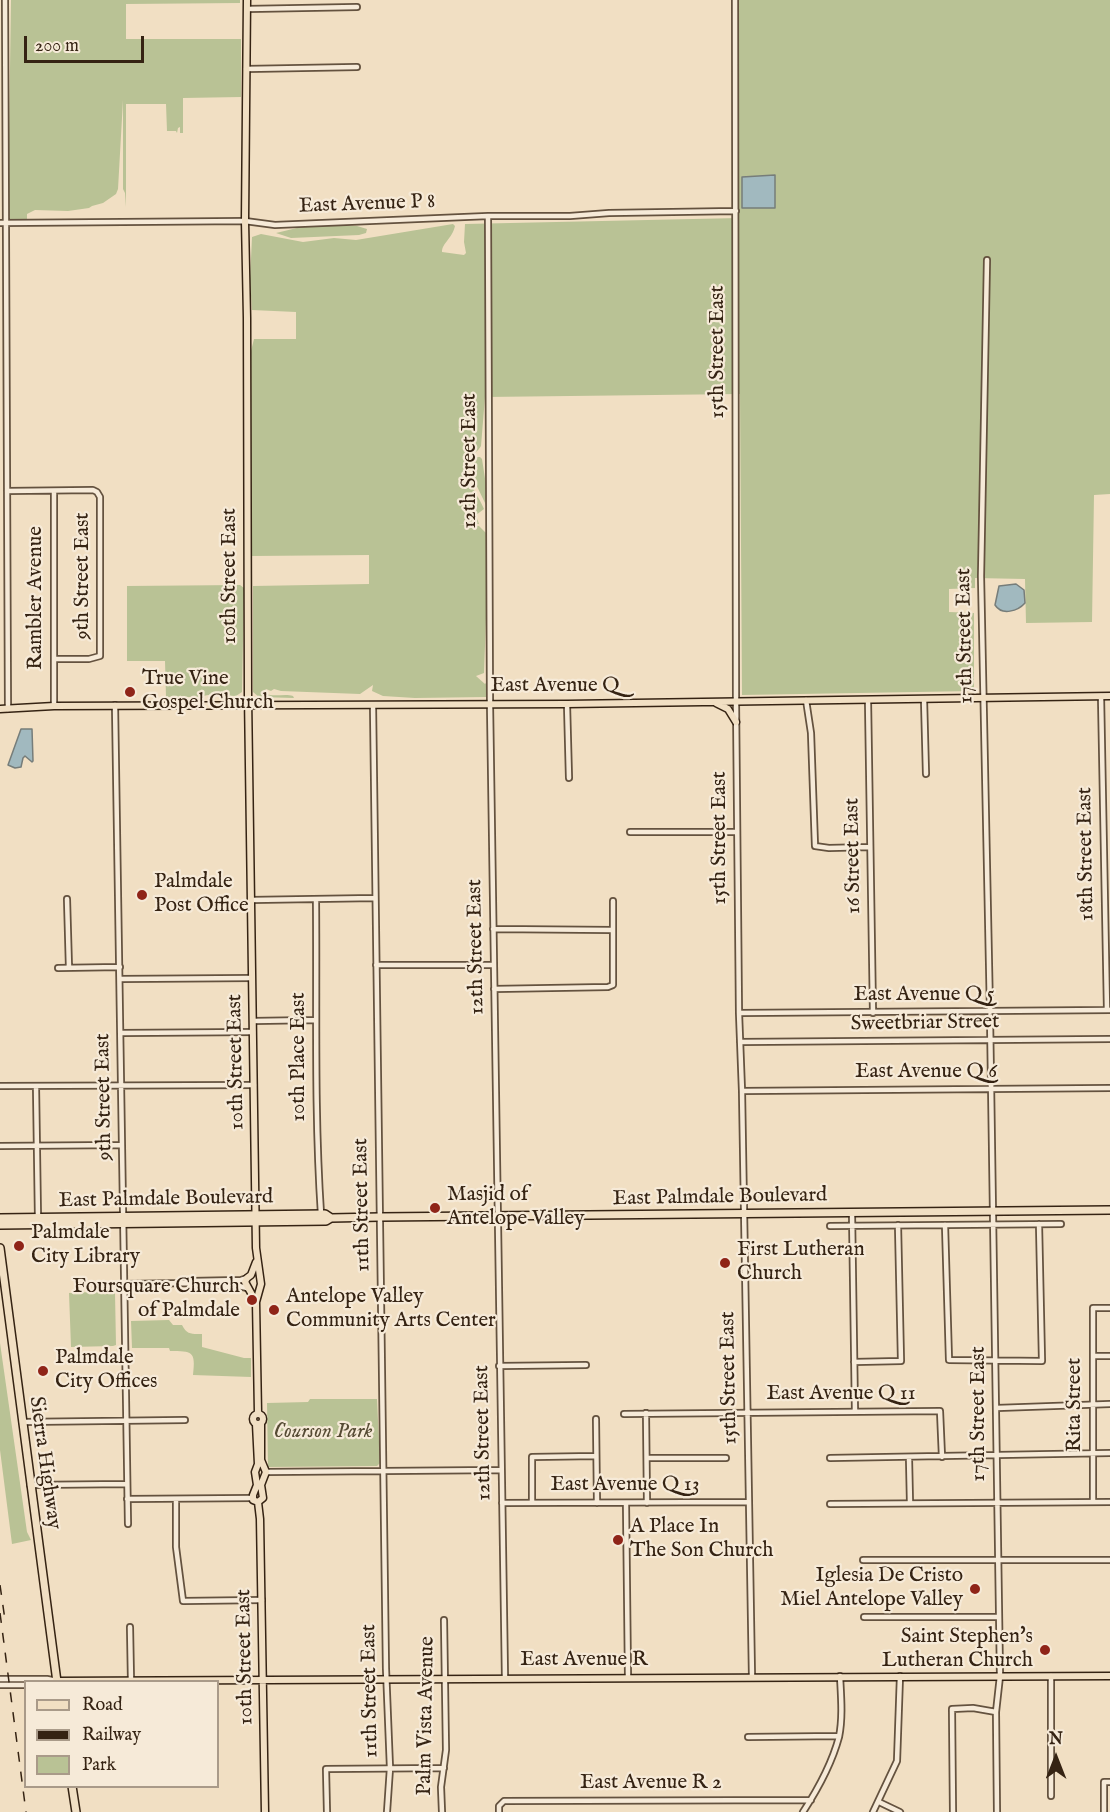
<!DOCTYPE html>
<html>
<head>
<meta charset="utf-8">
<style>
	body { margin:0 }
	#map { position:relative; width:1110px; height:1812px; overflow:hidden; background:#f1dfc3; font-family:"IM FELL English",serif }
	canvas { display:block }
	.legend { position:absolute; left:24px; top:1680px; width:195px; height:108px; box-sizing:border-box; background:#f6ead8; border:2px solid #a99a89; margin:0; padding:8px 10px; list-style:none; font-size:18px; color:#352313 }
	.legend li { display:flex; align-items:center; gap:12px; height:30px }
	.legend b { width:30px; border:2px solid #a99a89 }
	.north { position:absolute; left:1026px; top:1728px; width:60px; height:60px; -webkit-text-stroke:4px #f6ead8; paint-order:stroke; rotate:0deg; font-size:16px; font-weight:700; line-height:24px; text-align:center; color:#352313 }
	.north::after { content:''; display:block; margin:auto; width:21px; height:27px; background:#352313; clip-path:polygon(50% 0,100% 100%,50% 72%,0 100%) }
	.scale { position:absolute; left:24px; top:36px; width:120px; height:27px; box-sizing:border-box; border:3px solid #352313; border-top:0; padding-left:8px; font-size:18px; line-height:21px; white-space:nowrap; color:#352313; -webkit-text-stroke:4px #f6ead8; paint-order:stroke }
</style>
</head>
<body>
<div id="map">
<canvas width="1110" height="1812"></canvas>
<ul class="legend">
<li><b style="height:8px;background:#f1dfc3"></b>Road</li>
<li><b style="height:8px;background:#352313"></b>Railway</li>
<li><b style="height:16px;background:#b9c295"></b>Park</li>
</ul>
<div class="north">N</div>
<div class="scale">200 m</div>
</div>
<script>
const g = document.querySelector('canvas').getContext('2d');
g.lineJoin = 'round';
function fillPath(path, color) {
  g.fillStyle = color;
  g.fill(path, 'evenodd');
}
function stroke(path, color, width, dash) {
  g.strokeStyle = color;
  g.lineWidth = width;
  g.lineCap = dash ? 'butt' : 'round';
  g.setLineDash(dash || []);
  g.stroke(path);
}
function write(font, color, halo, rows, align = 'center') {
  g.font = font + ' "IM FELL English",serif';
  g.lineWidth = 4.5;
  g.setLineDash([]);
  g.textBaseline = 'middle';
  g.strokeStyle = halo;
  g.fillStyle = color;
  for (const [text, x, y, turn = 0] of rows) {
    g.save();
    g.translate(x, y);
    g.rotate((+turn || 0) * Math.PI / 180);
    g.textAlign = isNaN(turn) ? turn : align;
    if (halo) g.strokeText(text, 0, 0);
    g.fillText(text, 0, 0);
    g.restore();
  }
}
const green = new Path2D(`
	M11,0H240V3L126,4V39H241V97L183,98V133H180V127L178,128L177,133L176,131H167L166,104H126V207L125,193L123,189V100L118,189L116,194L103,203L92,206L89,208L68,211L35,210L27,214V219L10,220L8,204Z
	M738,0H1110V494L1094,495L1092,622L1026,623L1025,579L975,578V588L949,589V612L974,613V691L742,695L740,394L485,397L481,446C478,452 471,454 468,460C461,474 479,496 484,509L476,515L479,524H459L479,526L486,533L487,591L484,673L476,676L485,684L486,683V697L415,698L383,696L372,691L373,685L360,694L281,691L274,689L271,691L266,689L265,693C274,698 284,693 293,696L294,698L259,697L253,692V586L369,584V555L252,556L251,351L254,339H296V312L252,310L250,281L252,237L261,234L303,242L334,238L356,240L453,224L455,226C452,239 442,243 442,252L464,255L466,253L464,242L465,224L739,218Z
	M334,225L357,226L367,229L366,233L359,235L291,238L276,233L301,227Z
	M477,457H480L482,459L486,485V505L472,476V462Z
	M240,585L244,588L242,692L236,696L208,695L199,697H166L165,661H127V586Z
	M113,1291L115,1293L116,1345L113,1346L71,1347L69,1293Z
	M169,1320L173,1325H182C187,1335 192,1334 202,1334V1347L244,1358H251V1377L193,1375C196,1351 192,1351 170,1351L169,1348H132L131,1321Z
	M0,1343L27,1532L31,1540L12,1544L0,1450Z
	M310,1399H377L380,1463L377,1466L268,1467L267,1403L308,1402Z`);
const water = new Path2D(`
	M775,175V208H742V177Z
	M1016,584L1024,590L1025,603C1018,611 1002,616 995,605L999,586Z
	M21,729H32L33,761L32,762L25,756L23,758L21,767L15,768L8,765Z`);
const minor = new Path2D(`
	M5,0L8,709
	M735,0L736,701L739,1013L742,1091L752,1677
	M247,9L357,7
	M246,69L357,67
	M488,216L490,704L505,1678
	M0,223L245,221L275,225L488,216H570L609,213L736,211
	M987,260L981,576L990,1012
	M7,491L93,490L97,492L100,497V656L89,659H54
	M54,491V706
	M1101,696L1107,1010
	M924,699L926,774
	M806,700L811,733L815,846L829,848L870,847
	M868,700L873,1013
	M567,704L569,778
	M115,705L128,1524
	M373,705L386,1669L390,1768L387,1812
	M630,832H737
	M67,899L69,968
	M251,900L375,898
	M316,900C317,1005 314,1109 321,1214
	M493,929L612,930
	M376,965H494
	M58,968L120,967
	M120,979L252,978
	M494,989L608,987L613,985V901
	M739,1013L1110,1010
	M990,1016L1000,1676L996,1712L997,1812
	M253,1021L315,1020
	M121,1033L253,1032
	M740,1042L1110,1039
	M0,1086L254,1085
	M36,1086L38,1218
	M742,1091L1110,1088
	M0,1146L122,1145
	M852,1213L855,1412
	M945,1225L949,1360L1042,1361L1039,1224
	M830,1226L1061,1224
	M188,1283L191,1286H239L247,1288
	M125,1284L188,1283L191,1281L241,1280L247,1278
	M1093,1356H1110
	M854,1362L901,1361L898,1225
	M499,1366L586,1365
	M997,1408L1110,1404
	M646,1413L647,1503
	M624,1414L940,1411L942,1457
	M596,1419L597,1503
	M22,1422L185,1420
	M647,1458H726
	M830,1458L1110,1453
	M909,1458L910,1503
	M266,1472L501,1470
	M30,1485L127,1484
	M127,1499L253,1498
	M176,1499V1547L183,1601L262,1600
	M1093,1502V1308H1110
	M502,1503L748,1502
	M532,1503V1457L596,1456
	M626,1503L628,1677
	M830,1504L1110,1502
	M863,1560H1110
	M864,1617H999
	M130,1627L131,1681
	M0,1679H47L57,1681
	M0,1685H26
	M748,1737L839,1736
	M1051,1796V1676
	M879,1802L900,1812
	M327,1812L326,1769L444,1768
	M442,1812L441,1787L446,1750L444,1620
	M499,1812V1806L504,1801L811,1800
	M803,1812C818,1789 832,1763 839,1737C843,1717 841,1696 840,1676
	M873,1812L897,1761L900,1676
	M953,1812L952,1709L973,1708L996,1712
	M1104,1812V1782H1110`);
const major = new Path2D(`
	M247,0L245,221L247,318L248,696L256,1248L261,1284L256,1302L258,1413
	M716,703L728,709L736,722
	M0,709L54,706L567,704L1110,696
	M256,1262L251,1275L247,1278L245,1282L256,1302
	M253 1419a5 5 0 1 1 10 0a5 5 0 1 1-10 0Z
	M256,1424L258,1464L255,1472L257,1485L253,1495V1500L258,1502L263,1498L261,1485L266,1472L261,1460V1424
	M258,1502L260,1519L265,1812
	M57,1681L1110,1676`);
const highway = new Path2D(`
	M0,1218L325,1214L331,1218
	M0,1225L326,1221L331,1218L380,1217L1110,1210
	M0,1248L57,1682
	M72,1786L76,1812`);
const rail = new Path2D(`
	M0,1585L5,1620
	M0,1613L26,1812`);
const markers = [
	[130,692,6,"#8f2418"],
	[142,895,6,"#8f2418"],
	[435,1208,6,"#8f2418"],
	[19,1246,6,"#8f2418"],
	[725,1263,6,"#8f2418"],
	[252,1300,6,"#8f2418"],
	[274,1310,6,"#8f2418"],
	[43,1371,6,"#8f2418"],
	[618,1540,6,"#8f2418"],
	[975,1589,6,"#8f2418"],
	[1045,1650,6,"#8f2418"]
];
const streetNames = [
	["East Avenue P 8",367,205,-2],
	["15th Street East",719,352,-90],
	["12th Street East",471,461,-90],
	["9th Street East",84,576,-90],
	["10th Street East",231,576,-90],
	["Rambler Avenue",37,598,-90],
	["17th Street East",966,636,-91],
	["East Avenue Q",555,687],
	["15th Street East",721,838,-90],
	["18th Street East",1087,854,-91],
	["16 Street East",854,856,-91],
	["12th Street East",477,947,-91],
	["East Avenue Q 5",924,996],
	["Sweetbriar Street",925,1024,-1],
	["10th Place East",300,1057,-90],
	["10th Street East",237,1062,-91],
	["East Avenue Q 6",926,1073],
	["9th Street East",105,1097,-91],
	["East Palmdale Boulevard",720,1198,-1],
	["East Palmdale Boulevard",166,1200,-1],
	["11th Street East",363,1205,-91],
	["15th Street East",730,1378,-91],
	["East Avenue Q 11",841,1395],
	["Rita Street",1076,1405,-90],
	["17th Street East",980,1414,-90],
	["12th Street East",484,1433,-91],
	["Sierra Highway",44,1463,82],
	["East Avenue Q 13",625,1486],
	["10th Street East",246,1657,-91],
	["East Avenue R",584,1661],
	["11th Street East",371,1691,-91],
	["Palm Vista Avenue",427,1716,-89],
	["East Avenue R 2",651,1784]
];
const poiNames = [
	["True Vine",142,680],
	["Gospel Church",142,704],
	["Palmdale",154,883],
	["Post Office",154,907],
	["Masjid of",447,1196],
	["Antelope Valley",447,1220],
	["Palmdale",31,1234],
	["City Library",31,1258],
	["First Lutheran",737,1251],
	["Church",737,1275],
	["Foursquare Church",240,1288,"right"],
	["of Palmdale",240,1312,"right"],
	["Antelope Valley",286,1298],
	["Community Arts Center",286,1322],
	["Palmdale",55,1359],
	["City Offices",55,1383],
	["A Place In",630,1528],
	["The Son Church",630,1552],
	["Iglesia De Cristo",963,1577,"right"],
	["Miel Antelope Valley",963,1601,"right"],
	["Saint Stephen's",1033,1638,"right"],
	["Lutheran Church",1033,1662,"right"]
];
const parkNames = [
	["Courson Park",323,1433]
];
fillPath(green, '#b9c295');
fillPath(water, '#a1b9bf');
stroke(water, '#767d7a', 1.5);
stroke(minor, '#64523f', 8);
stroke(major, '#352313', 9);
stroke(highway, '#352313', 10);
stroke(minor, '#f6ead8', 4.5);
stroke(major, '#f1dfc3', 6);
stroke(highway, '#f1dfc3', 7);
stroke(rail, '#352313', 1.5, [10, 10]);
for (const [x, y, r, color] of markers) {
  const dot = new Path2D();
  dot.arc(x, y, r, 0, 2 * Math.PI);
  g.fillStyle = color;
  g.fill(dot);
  stroke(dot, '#f6ead8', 2);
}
write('21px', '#352313', '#f6ead8', streetNames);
write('21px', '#352313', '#f6ead8', poiNames, 'left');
write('italic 21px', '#564b34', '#f6ead8', parkNames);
</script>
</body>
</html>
